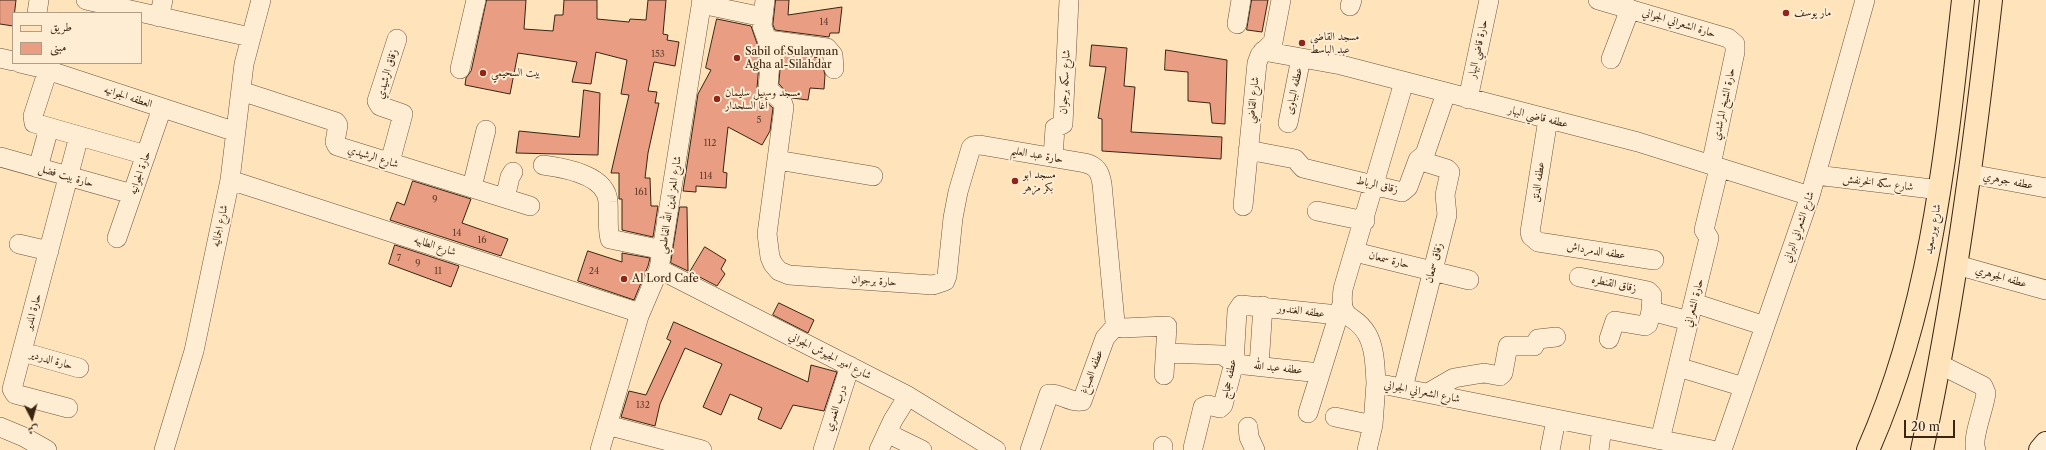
<!DOCTYPE html>
<html>
<head>
<meta charset="utf-8">
<style>
	body { margin:0 }
	#map { position:relative; width:2046px; height:450px; overflow:hidden; background:#fee3bb; font-family:"Libre Caslon Text",Amiri,serif }
	canvas { display:block }
	.legend { position:absolute; left:12px; top:12px; width:130px; height:52px; box-sizing:border-box; background:#feedd3; border:1px solid #b09d86; margin:0; padding:5px 7px; list-style:none; font-size:12px; color:#3a2412 }
	.legend li { display:flex; align-items:center; gap:8px; height:20px }
	.legend b { width:20px; border:1px solid #b09d86 }
	.north { position:absolute; left:12px; top:398px; width:40px; height:40px; -webkit-text-stroke:3px #feedd3; paint-order:stroke; rotate:174deg; font-size:11px; font-weight:700; line-height:16px; text-align:center; color:#3a2412 }
	.north::after { content:''; display:block; margin:auto; width:14px; height:18px; background:#3a2412; clip-path:polygon(50% 0,100% 100%,50% 72%,0 100%) }
	.scale { position:absolute; left:1904px; top:420px; width:51px; height:18px; box-sizing:border-box; border:2px solid #3a2412; border-top:0; padding-left:5px; font-size:12px; line-height:14px; white-space:nowrap; color:#3a2412; -webkit-text-stroke:3px #feedd3; paint-order:stroke }
</style>
</head>
<body>
<div id="map">
<canvas width="2046" height="450"></canvas>
<ul class="legend">
<li><b style="height:5px;background:#fee3bb"></b>طريق</li>
<li><b style="height:11px;background:#e99d83"></b>مبنى</li>
</ul>
<div class="north">ش</div>
<div class="scale">20 m</div>
</div>
<script>
const g = document.querySelector('canvas').getContext('2d');
g.lineJoin = 'round';
function fillPath(path, color) {
  g.fillStyle = color;
  g.fill(path, 'evenodd');
}
function stroke(path, color, width, dash) {
  g.strokeStyle = color;
  g.lineWidth = width;
  g.lineCap = dash ? 'butt' : 'round';
  g.setLineDash(dash || []);
  g.stroke(path);
}
function write(font, color, halo, rows, align = 'center') {
  g.font = font + ' "Libre Caslon Text",Amiri,serif';
  g.lineWidth = 4;
  g.setLineDash([]);
  g.textBaseline = 'middle';
  g.strokeStyle = halo;
  g.fillStyle = color;
  for (const [text, x, y, turn = 0] of rows) {
    g.save();
    g.translate(x, y);
    g.rotate((+turn || 0) * Math.PI / 180);
    g.textAlign = isNaN(turn) ? turn : align;
    if (halo) g.strokeText(text, 0, 0);
    g.fillText(text, 0, 0);
    g.restore();
  }
}
const building = new Path2D(`
	M0,0H16L13,26L0,24Z
	M487,0H526L524,29L553,31L555,15H563L564,0H597V19L629,22L630,19L646,20L648,0H666L663,34L668,35L667,40L679,42L675,66L654,62L648,91L657,92L655,103H659L648,153L645,178H650L651,206H658L653,237L622,230V199H619V173H611L629,95L621,94L627,60L596,52L591,84L572,82L577,62L518,53L510,94L465,85L466,78L471,71Z
	M776,0H789L788,15L842,7L839,33H830L829,37L775,30L773,25Z
	M1252,0H1268L1262,32L1247,30Z
	M717,19L751,26L760,52L757,88L761,97L773,108L770,131L762,145L728,127L723,172L727,173L726,188L696,186V192L683,191L698,94L711,70L706,68Z
	M1092,45L1127,48L1124,86L1135,87L1131,132L1222,137L1221,159L1102,151V119L1098,118L1106,67L1090,66Z
	M1166,50L1227,60L1225,124L1212,123L1210,103L1188,101V72L1165,70Z
	M782,53L821,58L825,75L824,89L810,88L808,100L792,98L779,84Z
	M584,90L600,93L598,155L516,153L519,131L579,137Z
	M413,181L471,199L462,223L508,239L501,256L390,220L397,202L404,205Z
	M680,207H687L688,271L671,263Z
	M395,245L459,266L451,287L389,264Z
	M705,247L726,260L721,269L725,274L717,286L690,272Z
	M588,251L622,262V253L650,258L648,266L634,300L578,281Z
	M779,303L814,320L808,333L773,315Z
	M674,322L808,382L811,365L837,372L824,411L793,405L781,429L758,419L762,408L730,394L721,415L703,407L722,364L685,348L660,404L655,426L621,417L629,391L646,395L671,341L667,339Z`);
const street = new Path2D(`
	M86,0L250,37
	M765,0L762,26L771,51L768,88C773,96 782,97 784,107L767,234L770,257L773,264L779,271L789,275L933,285L945,281L947,276L953,218L958,192L971,148L973,146L980,145L1085,163C1097,166 1100,172 1102,184L1115,322L1118,327
	M1598,0L1728,38L1735,44V52L1711,165
	M701,4L763,17
	M1350,6L1352,0
	M37,13L39,0
	M159,17L163,0
	M1237,24L1241,0
	M768,40L827,48L833,55L834,69
	M1263,51L1341,65L1638,142L1810,196
	M0,58L13,61
	M1611,59L1630,9
	M20,63L41,68L236,132
	M460,69L476,0
	M48,70L33,116L34,123L146,155
	M1404,82L1343,289C1339,324 1354,311 1367,334C1375,348 1375,367 1376,383L1712,450
	M241,91L336,122L338,125L335,142L337,146L530,206
	M1468,99L1489,0
	M1548,119L1530,232L1531,236L1538,242L1654,260
	M1288,123L1301,58
	M1248,150L1295,159L1303,168L1402,192L1408,187L1418,160L1425,154L1446,93
	M0,157L132,194
	M1053,157L1055,128L1063,124L1069,0
	M777,160L873,176
	M390,162L403,114L380,106L377,101L397,39
	M543,165C565,168 607,175 608,202C609,214 607,228 610,239L663,250
	M38,168L49,128
	M1970,174L2046,188
	M1816,175L1940,190
	M230,180L640,313
	M472,187L486,130
	M505,198L510,177L513,172
	M1243,206L1257,63L1260,55L1273,42L1281,0
	M1317,211L1365,221
	M117,238L162,108
	M19,244L49,251
	M1355,252L1469,280
	M1957,265L2046,290
	M659,269L908,396L996,450
	M1579,277L1648,291L1652,295L1651,311
	M1694,303L1765,326
	M1118,327L1123,328L1167,326L1164,375
	M1609,339L1615,321L1645,326L1648,324L1651,311L1689,321
	M23,352L79,368
	M1167,353L1222,355L1236,364L1320,373
	M1939,364L1983,386L1986,393C1985,406 1971,439 1976,450
	M1259,366L1263,306
	M1678,367L1744,387
	M1403,388L1447,215L1445,195L1450,172L1447,169L1418,160
	M1428,393L1454,378L1484,373L1500,376L1503,373L1508,346H1534L1538,339L1556,337
	M68,408L15,394L12,389L79,136
	M1308,413L1342,304
	M1335,417L1373,425
	M607,425L702,450
	M0,427L24,437L47,450
	M1248,427L1249,437L1255,450
	M887,433L922,450
	M1660,440L1709,238L1704,230L1719,168
	M1193,448L1203,407L1208,405L1220,408L1223,405L1234,363L1237,311L1241,305L1338,315
	M164,450L194,351L230,180L244,64L261,0
	M600,450L639,316L659,269L702,0
	M823,450L850,366
	M879,450L893,420L908,396
	M1030,450L1049,394C1061,393 1070,403 1082,401L1105,338L1112,330L1118,327
	M1163,450V446
	M1367,450L1373,425L1376,383
	M1550,450L1556,420
	M1599,450L1602,428
	M1722,450L1810,196L1865,0`);
const secondary = new Path2D(`
	M2040,450L2046,443`);
const primary = new Path2D(`
	M1868,450C1931,308 1946,153 1963,0
	M1922,450C1954,301 1974,151 1991,0`);
const markers = [
	[1786,13,4,"#8f2418"],
	[1302,43,4,"#8f2418"],
	[737,58,4,"#8f2418"],
	[483,73,4,"#8f2418"],
	[717,99,4,"#8f2418"],
	[1015,181,4,"#8f2418"],
	[624,279,4,"#8f2418"]
];
const numberNames = [
	["14",824,22],
	["153",658,54],
	["5",759,120],
	["112",710,143],
	["114",706,176],
	["161",641,192],
	["9",435,199],
	["14",457,233],
	["16",482,240],
	["7",399,258],
	["9",418,263],
	["11",438,271],
	["24",594,271],
	["132",643,405]
];
const poiNames = [
	["مار يوسف",1794,13],
	["مسجد القاضي",1310,37],
	["عبد الباسط",1310,50],
	["Sabil of Sulayman",745,52],
	["Agha al-Silahdar",745,65],
	["بيت السحيمي",491,73],
	["مسجد وسبيل سليمان",725,93],
	["أغا السلحدار",725,106],
	["مسجد ابو",1023,175],
	["بكر مزهر",1023,188],
	["Al Lord Cafe",632,279]
];
const streetNames = [
	["حارة الشعراني الجواني",1679,23,17],
	["حارة قاضي البهار",1478,49,-78],
	["زقاق الرشيدي",387,74,-74],
	["شارع سكه برجوان",1065,82,-87],
	["عطفه البباوى",1294,91,-78],
	["العطفه الجوانيه",128,97,18],
	["شارع القاضي",1253,100,-84],
	["حارة الشيخ المرشدي",1724,104,-78],
	["عطفه قاضي البهار",1538,117,14],
	["حارة عبد العليم",1037,155,10],
	["شارع الرشيدي",373,157,17],
	["حارة الجوانيه",140,173,-71],
	["حارة بيت فضل",66,176,16],
	["عطفه جوهري",2008,181,11],
	["عطفه الدنق",1538,182,-81],
	["شارع سكه الخرنفش",1878,183,7],
	["زقاق الرباط",1377,185,13],
	["شارع المعز لدين الله الفاطمي",670,205,-81],
	["شارع الجماليه",220,226,-78],
	["شارع الشعراني البراني",1799,227,-71],
	["شارع بورسعيد",1933,229,-80],
	["شارع الطابيه",435,246,18],
	["عطفه الدمرداش",1596,251,9],
	["حارة سمعان",1389,260,14],
	["زقاق سمعان",1434,263,-75],
	["عطفه الجوهري",2001,277,16],
	["حارة برجوان",874,281,4],
	["زقاق القنطره",1614,284,12],
	["حارة الشعراني",1694,303,-76],
	["عطفه الغندور",1301,311,7],
	["حارة المدير",33,312,-75],
	["شارع امير الجيوش الجواني",830,356,27],
	["حارة الدردير",51,360,16],
	["عطفه عبد الله",1278,368,6],
	["عطفه الصباغ",1092,372,-70],
	["عطفه حجاج",1229,379,-79],
	["شارع الشعراني الجواني",1422,392,11],
	["درب الغمري",836,408,-72]
];
fillPath(building, '#e99d83');
stroke(building, '#3a2412', 1);
stroke(street, '#6b543c', 20);
stroke(secondary, '#3a2412', 24);
stroke(primary, '#3a2412', 24);
stroke(street, '#feedd3', 19);
stroke(secondary, '#feedd3', 22);
stroke(primary, '#fee3bb', 22);
for (const [x, y, r, color] of markers) {
  const dot = new Path2D();
  dot.arc(x, y, r, 0, 2 * Math.PI);
  g.fillStyle = color;
  g.fill(dot);
  stroke(dot, '#feedd3', 1.5);
}
write('9px', '#66422e', null, numberNames);
write('11px', '#3a2412', '#feedd3', poiNames, 'left');
write('11px', '#3a2412', '#feedd3', streetNames);
</script>
</body>
</html>
